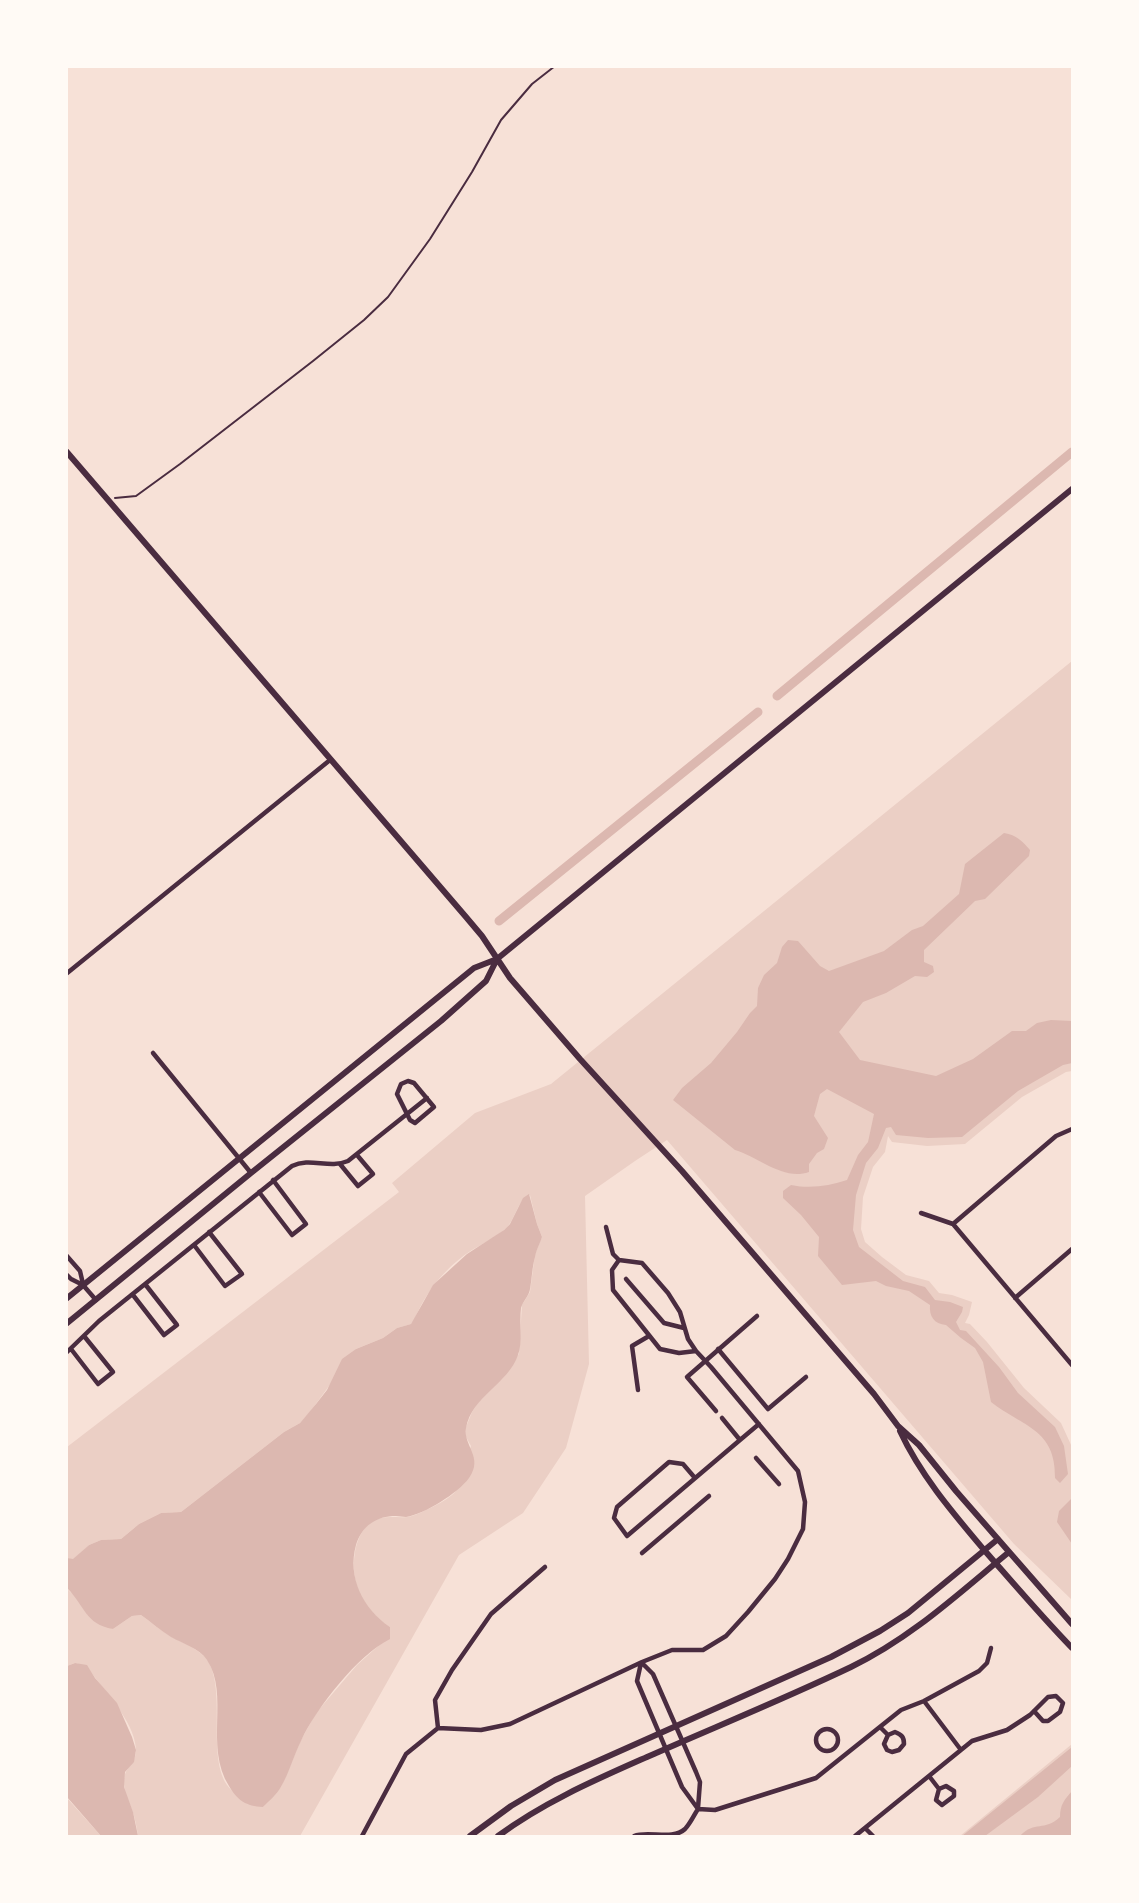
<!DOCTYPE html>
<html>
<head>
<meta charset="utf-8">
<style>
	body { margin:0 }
	#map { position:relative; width:1139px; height:1903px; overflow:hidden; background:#f7e1d7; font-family:Commissioner,sans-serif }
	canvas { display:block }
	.frame { position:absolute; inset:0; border:68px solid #fffaf5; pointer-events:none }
</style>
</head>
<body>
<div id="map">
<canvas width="1139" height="1903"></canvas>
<div class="frame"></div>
</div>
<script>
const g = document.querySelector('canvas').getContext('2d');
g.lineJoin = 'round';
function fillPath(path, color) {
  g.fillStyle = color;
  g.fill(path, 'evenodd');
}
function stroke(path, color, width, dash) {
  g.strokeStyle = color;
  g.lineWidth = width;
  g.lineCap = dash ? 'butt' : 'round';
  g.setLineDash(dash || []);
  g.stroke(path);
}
const green = new Path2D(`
	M1072,661V1071L1066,1072L1022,1097L965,1144L927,1146L892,1142L888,1136L885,1152L873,1167L863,1197L861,1229L865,1242L882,1257L906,1275L929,1281L939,1293L952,1295L972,1302L969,1315L965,1323L970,1324L987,1342L1024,1388L1061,1423L1072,1447V1600L1014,1544L667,1140L635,1161L585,1196L589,1364L566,1448L523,1513L459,1555L300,1836H138C137,1828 135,1818 132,1810C129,1801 124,1793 124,1784C123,1766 136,1766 136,1749C134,1719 102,1690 87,1666L75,1663L67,1666L66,1588L76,1597L87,1614L113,1629L132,1616L141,1615C151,1622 161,1631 172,1637C184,1644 200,1649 208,1661C228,1695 203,1769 234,1792C242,1798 254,1802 263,1807L281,1787L301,1740L316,1713L357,1665L376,1648L390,1627C371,1615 355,1594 354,1570C353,1550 359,1523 381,1518C390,1516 399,1518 408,1517C418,1515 449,1500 455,1492C459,1486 468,1454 471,1446L466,1437V1427L472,1412L482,1397L519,1354L522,1305L530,1292L535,1254L542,1237L537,1224L530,1195C516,1201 516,1220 505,1229C495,1238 480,1245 469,1252C445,1268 425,1293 415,1319L411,1324L397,1328L383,1338L356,1349L310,1412L300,1423L284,1432L181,1512L161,1513L139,1524L121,1539L101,1540L89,1545L73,1560L67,1558V1447L399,1192L392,1183L475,1113L551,1084Z
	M1072,1744V1836H960Z
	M66,1797L101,1836H69L67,1833Z`);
const water = new Path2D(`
	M1004,833C1017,835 1022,841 1030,850L1029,856L985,899L975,901L924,950V962L933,966L934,972L927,977L915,976L886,993L863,1002L839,1032L860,1060L936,1076L973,1059L1012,1031H1026L1037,1023L1051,1020L1072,1021V1063L1063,1065L1018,1091L962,1137L928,1138L896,1135L891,1127L886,1128L878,1148L866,1163L856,1195L853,1230L859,1247L903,1281L925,1287L935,1300L950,1302L963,1307L962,1312L956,1322L960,1330L966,1331L999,1367L1018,1393L1055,1427L1064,1446L1068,1474L1060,1483L1055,1478C1056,1429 1023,1427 991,1402L983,1362L975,1348L961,1338L946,1325C934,1324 929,1316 930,1305L909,1291L886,1286L876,1281L842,1285L818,1256L819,1237L801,1215L783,1198V1191L791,1185C810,1189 829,1186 847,1180L858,1155L868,1142L874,1114L827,1089L820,1094L814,1116L828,1138L824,1149L817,1153L809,1164V1172C783,1181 759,1157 735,1150L673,1100L682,1088L711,1063L737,1032L750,1013L757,1006L758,988L764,975L777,963L782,947L788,940L798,941L820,966L829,971L884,951L912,930L923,926L959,894L965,864Z
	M529,1194L537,1224L542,1237C540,1244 536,1250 535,1257C532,1268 532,1278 530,1289C529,1296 523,1301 521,1308C519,1322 523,1343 518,1355C508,1384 472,1396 466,1428C463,1446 484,1457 469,1478C458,1493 425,1514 406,1517C403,1517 399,1516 396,1516C376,1516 362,1526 356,1545C347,1577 363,1609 390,1627V1639C358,1655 316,1708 301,1741C294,1755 289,1773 281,1787C277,1794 269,1801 263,1807C246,1806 238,1801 229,1786C204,1746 230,1695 207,1660C199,1648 183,1644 171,1637C161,1631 151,1622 141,1615L132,1616L113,1629C85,1624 85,1606 67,1588V1558L73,1559L89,1545L101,1540L121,1539L139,1524L161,1513L181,1512L284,1432L300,1423L316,1404L327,1390L342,1359L356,1349L383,1338L397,1328L411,1324L433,1285L467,1254L504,1230L510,1224L523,1198Z
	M1072,1498V1544L1057,1522L1059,1511Z
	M75,1663L87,1665L95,1678L117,1703L132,1737L136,1750L134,1762L125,1772L124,1787L133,1812L138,1836H101L67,1797V1666Z
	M1072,1747V1766L1038,1797L985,1836H962Z
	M1072,1791V1836H1020C1035,1820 1044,1832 1060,1817C1060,1805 1064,1800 1072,1791Z`);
const canal = new Path2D(`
	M777,696L1072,452
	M499,921L758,712`);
const path = new Path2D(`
	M115,498L136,496L180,464L313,361L364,320L388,297L430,239L472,172L501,120L532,84L555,66`);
const minor = new Path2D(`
	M66,974L330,760
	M153,1053L251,1173
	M408,1081L414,1083L434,1107L415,1123L410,1120L397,1094L401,1084Z
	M340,1164L358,1186L373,1174L357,1155
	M259,1192L292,1235L306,1224L273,1180
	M921,1213L953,1224L1072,1365
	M953,1224L1056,1136L1072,1129
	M606,1227L613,1254L619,1260L612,1270L613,1290L660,1349L679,1353L696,1351
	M194,1245L225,1286L242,1274L209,1232
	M66,1255L80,1271L83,1284
	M66,1274L71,1279L83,1285L96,1300
	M626,1279L664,1323L684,1328
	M133,1295L164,1335L177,1325L145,1284
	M1015,1298L1072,1249
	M71,1349L98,1384L113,1372L84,1336
	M718,1349L768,1409L806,1377
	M66,1353L99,1321L292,1166C310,1157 329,1169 348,1161L427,1098
	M638,1390L632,1346L649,1336
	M716,1411L687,1377L757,1316
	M740,1440L759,1424
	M756,1458L779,1484
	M695,1478L683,1464L669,1462L617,1507L614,1518L627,1536L740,1440L722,1418
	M642,1553L709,1496
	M641,1663L637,1681L682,1787L698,1809
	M642,1663L653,1674L696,1772L700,1782L698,1808
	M924,1701L961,1750
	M880,1727L888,1735L884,1744L887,1750L892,1752L899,1750L904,1744C904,1737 902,1735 895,1732L888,1735
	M438,1728L435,1700L452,1670L491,1614L545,1567
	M816 1740a11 11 0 1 1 22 0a11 11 0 1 1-22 0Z
	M929,1776L939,1789L946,1786L954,1791V1796L942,1805L936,1800L939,1789
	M865,1828L873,1836
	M362,1836L406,1754L438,1728L481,1730L510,1724L642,1662L672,1650H703L726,1636L748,1612L775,1579L788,1559L803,1529L805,1502L798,1471L711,1367L696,1351L688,1339L680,1312L668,1293L642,1263L619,1260
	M634,1836C649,1830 672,1841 685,1829C690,1824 694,1815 698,1809L715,1810L816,1778L901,1710L924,1701L979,1671L987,1663L991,1648
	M855,1836L972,1741L1007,1730L1030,1715L1048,1697L1056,1696L1063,1703L1060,1712L1048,1721H1043L1034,1711`);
const tertiary = new Path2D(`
	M66,451L466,917L482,936L510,978L580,1059L682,1171L874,1394L898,1426L919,1445L956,1491L1072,1624
	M66,1299L474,968L497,959L1072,489
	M66,1324L251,1173L441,1021L486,981L497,959
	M900,1431C921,1476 953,1513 985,1551C1014,1584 1042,1617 1072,1648
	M470,1836L511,1806L555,1780L831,1657L880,1631L908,1613L998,1539
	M498,1836C544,1802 595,1780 647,1757C715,1727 784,1699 851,1667C911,1638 958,1594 1009,1552`);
fillPath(green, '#ebcfc5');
fillPath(water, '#dcb8b0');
stroke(canal, '#dcb8b0', 9);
stroke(path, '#4a2c40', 2);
stroke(minor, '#4a2c40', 4.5);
stroke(tertiary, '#4a2c40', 6);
</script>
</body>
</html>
